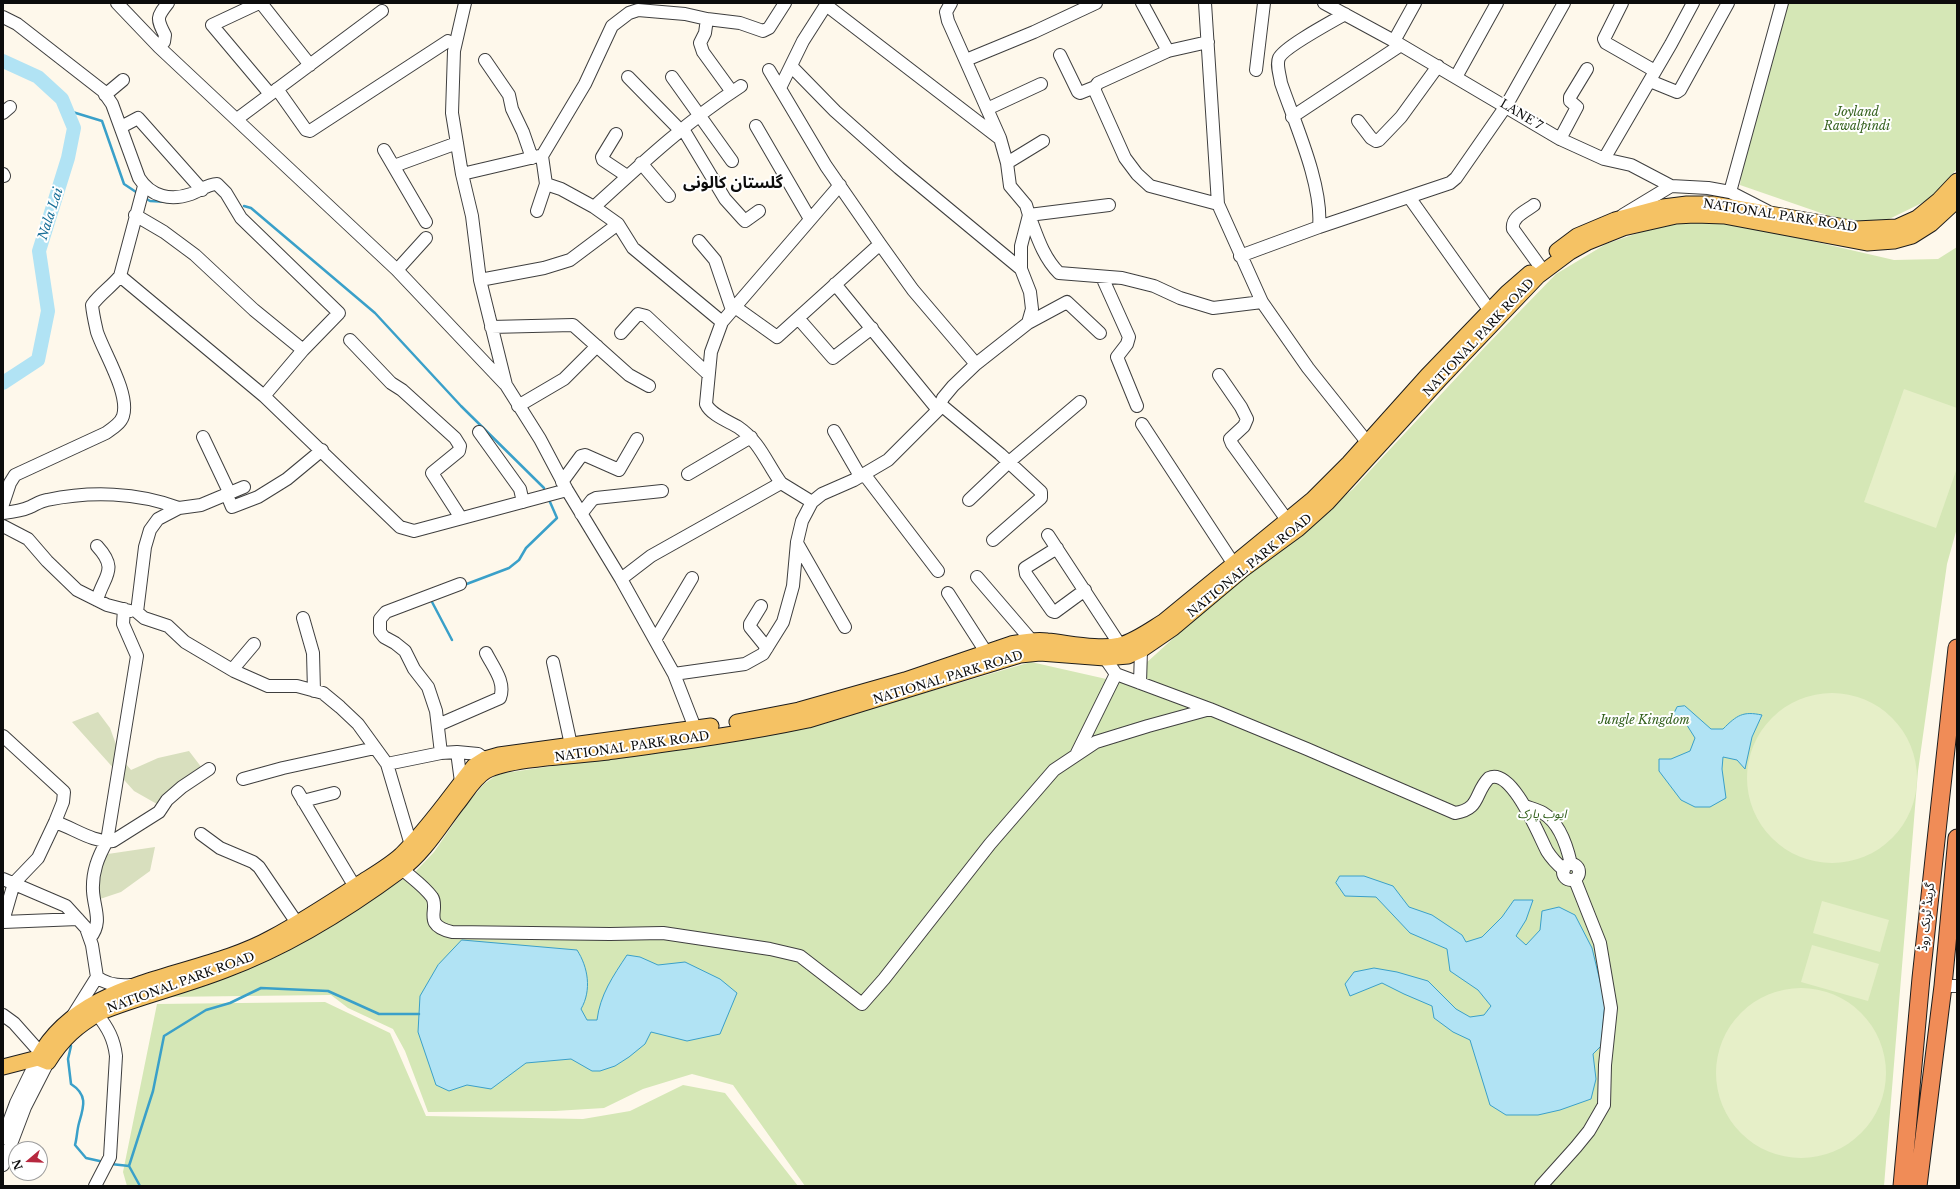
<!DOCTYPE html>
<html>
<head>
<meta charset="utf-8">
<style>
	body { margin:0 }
	#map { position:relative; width:1960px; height:1189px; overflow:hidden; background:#fef8eb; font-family:"Libre Baskerville",serif }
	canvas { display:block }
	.frame { position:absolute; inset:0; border:4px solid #0c0c0c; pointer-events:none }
	.north { position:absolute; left:8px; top:1141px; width:40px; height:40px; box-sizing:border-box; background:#fff; border:1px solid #9e9e9e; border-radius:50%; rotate:251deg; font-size:11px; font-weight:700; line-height:16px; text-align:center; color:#0c0c0c }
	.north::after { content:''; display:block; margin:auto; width:14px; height:18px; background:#b7283f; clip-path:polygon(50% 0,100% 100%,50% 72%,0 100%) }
</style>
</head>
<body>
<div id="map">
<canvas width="1960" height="1189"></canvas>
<div class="frame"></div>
<div class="north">N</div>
</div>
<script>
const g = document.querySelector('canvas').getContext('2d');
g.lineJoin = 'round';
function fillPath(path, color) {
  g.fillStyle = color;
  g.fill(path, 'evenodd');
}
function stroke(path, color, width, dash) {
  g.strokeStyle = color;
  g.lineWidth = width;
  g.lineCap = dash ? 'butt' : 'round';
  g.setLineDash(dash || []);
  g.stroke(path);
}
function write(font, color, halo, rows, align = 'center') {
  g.font = font + ' "Libre Baskerville","Noto Sans Arabic",serif';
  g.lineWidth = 4;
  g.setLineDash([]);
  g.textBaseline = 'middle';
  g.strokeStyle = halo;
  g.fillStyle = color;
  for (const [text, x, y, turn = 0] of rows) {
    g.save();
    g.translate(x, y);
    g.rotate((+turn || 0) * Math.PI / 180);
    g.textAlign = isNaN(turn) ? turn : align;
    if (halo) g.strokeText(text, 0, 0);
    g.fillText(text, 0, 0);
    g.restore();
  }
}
const green = new Path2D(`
	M1784,3H1957V169L1930,199L1885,221L1847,222L1740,185L1742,169Z
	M1721,220L1894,260L1938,259L1957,247V528L1947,564L1918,771L1884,1186H805L733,1085L692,1074L643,1089L604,1108L555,1111L428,1112L405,1051L393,1029L348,1008L331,995L159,997L225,976L292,948L415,872L434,852L467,804L484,784L498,774L797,730L1031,662L1124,683L1188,625L1353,489L1485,347L1556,274L1606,244L1673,221Z
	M325,1002L390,1033L426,1116L583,1119L630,1111L683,1085L725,1093L798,1186H127L123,1172L157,1004Z`);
const cemetery = new Path2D(`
	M98,712L110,728L121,758L131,770L158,758L189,751L205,772L164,808L134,791L72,722Z
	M155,847L150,871L121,892L94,901L101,855Z`);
const pitch = new Path2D(`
	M1904,389L1957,408V468L1936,528L1864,502Z
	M1747 778a85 85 0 1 1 170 0a85 85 0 1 1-170 0Z
	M1822,901L1889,920L1880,952L1813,933Z
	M1812,945L1879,964L1868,1001L1801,982Z
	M1716 1073a85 85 0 1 1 170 0a85 85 0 1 1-170 0Z`);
const water = new Path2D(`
	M1685,706L1711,729H1723C1737,715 1743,711 1762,715L1752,737L1745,769L1737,760L1723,757L1722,769L1726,798L1710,807H1695L1681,800L1659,771V759H1671L1690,751L1695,738L1685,722L1673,715L1677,707Z
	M1340,876H1364L1393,886L1409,907L1432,915L1462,935L1466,942L1482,937L1502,917L1514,900H1533L1526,920L1516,936L1526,945L1540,930L1542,911L1559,907L1575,915L1592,948L1605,1002L1601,1046L1593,1054L1596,1079L1591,1099L1560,1110L1538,1115H1506L1490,1105L1470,1040L1453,1032L1434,1018L1432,1006L1404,994L1382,983L1350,996L1345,984L1354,972L1374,968L1397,972L1428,981L1456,1009L1470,1017L1484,1015L1491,1006L1478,990L1450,971L1447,949L1410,933L1376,897L1345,896L1336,883Z
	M462,940L577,950C588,967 592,990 581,1009L587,1020H597C600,995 613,976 627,955L640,957L658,965L685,962L720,979L737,993L720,1034L687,1041L651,1032L645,1044L629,1057L615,1066L600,1071H592L571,1059L526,1063L491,1089L467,1085L449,1091L436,1085L418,1032L420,996L438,965Z`);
const stream = new Path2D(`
	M66,110L102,121L124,184L139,194
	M145,198L150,201L169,202
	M244,206L251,208L375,313L461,406L544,488
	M464,585L509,568L519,560L526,548L557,518L550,502
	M431,600L452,640
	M71,1046L68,1059L71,1084C88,1095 84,1106 79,1123C77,1130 77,1138 75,1145L86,1158L104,1162
	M111,1164L129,1166L140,1186
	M129,1166L153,1091L164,1036L206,1010L230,1003L261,988L328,991L379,1014H419`);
const river = new Path2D(`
	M3,61L38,77L62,99L74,128L68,158L39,251L48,311L38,360L3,383`);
const minor = new Path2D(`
	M117,3L159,47L397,270L505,384
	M259,3L212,25L270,94
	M261,3L310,65
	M465,3L454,51L452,113L462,174L472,216L480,280L506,385L540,439L567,490L621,579L674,674
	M827,3L826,5L999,138
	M1142,3L1168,51
	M1205,3L1218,204L1262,302L1308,368L1367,442
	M1324,3L1394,41L1560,139L1604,159L1631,165L1671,186L1708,188L1730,192L1767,211
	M1622,3L1604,39L1606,43L1655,71
	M3,17L17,24L103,91L112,104L139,178C151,197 171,201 191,194C199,191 208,184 217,184L226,193L241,218L339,313L303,350L264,396
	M707,19L705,33L700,43L703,52L732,92
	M1394,41L1415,3
	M1208,42L1168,51L1098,83L1095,87V91L1125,158L1137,174L1150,186L1218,204
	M159,47L164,42L165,35C156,18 157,17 168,3
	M1060,55L1078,92L1080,93L1095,87
	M485,60L509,95L512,109L523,132L532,158
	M966,60L1034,32L1096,3
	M791,66L835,111L899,168L1021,269
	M769,70L826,166L880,244L913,290L976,364
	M1256,70L1264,3
	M628,77L681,131
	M672,77L732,161
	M1456,77L1497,3
	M1650,81L1677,92L1680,90L1728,3
	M780,88L803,41L826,5
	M277,89L306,130L310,131L448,41
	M105,95L123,80
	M987,109L1041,84
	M3,113L10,107
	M1292,117L1401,45
	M237,119L382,11
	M1358,121L1371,138L1376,141L1379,140L1401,117L1438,66
	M756,126L810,219
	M121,127L138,118L202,190
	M683,129L725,199L743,219L745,221L759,211
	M616,134L602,157L603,160L627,176
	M1560,139L1577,107L1570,101V97L1587,69
	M384,150L426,222
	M1604,159L1671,44L1693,3
	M641,163L669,196
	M1007,163L1043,141
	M394,166L457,143
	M3,174L4,176
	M462,174L539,156
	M1730,192L1782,3
	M1409,197L1490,311
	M1109,205L1029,215C1037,236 1043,257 1059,273L1122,278L1154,286L1180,298L1213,308L1262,302
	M1534,205C1526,211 1511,217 1513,229L1539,265
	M594,207C641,164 687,121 741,86
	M537,211L546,184
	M135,215L164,232L195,255L254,310L303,350
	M1623,215L1671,186
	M1319,227C1323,185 1295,124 1281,83C1280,75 1276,65 1279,58C1284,47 1333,21 1345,14
	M699,241L715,260L732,310
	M1240,256L1319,227L1450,183L1456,178L1506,106L1564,3
	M397,270L426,238
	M120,276L264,396L400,527L414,531L567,490
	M1102,277L1129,337L1127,344L1117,357L1137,406
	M480,280L544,268L570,260L618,224
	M835,284L938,410
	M735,307L777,337L880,244
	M798,318L833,358L872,328
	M722,322L840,185
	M1028,323L1067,302L1100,333
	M491,327L573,325L629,375L649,386
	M621,333L638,314L646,316L708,374
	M350,340L391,383L402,390L455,438L460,446L459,451L432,473L461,518
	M1219,375L1241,407L1247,419L1244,426L1230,439L1232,444L1287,520
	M940,404L1000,454L1041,492V498L993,540
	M518,406L564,379L597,346
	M1142,424L1233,563
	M834,431L860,476
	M479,432L520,489L523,502
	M203,437L230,494
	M688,474L751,437
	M864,474L938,571
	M562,482L581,456L585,455L619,470L637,439
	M781,483C766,462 760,442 738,427C728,421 711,415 706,404L711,352L722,322L633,248L618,224L594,207L561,189L546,184L542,156L585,84L612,26L629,13L638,10L685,14L707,19L740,23L763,31L769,28L785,3
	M244,487L201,505L179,508L158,519L150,530L145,547L137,612L144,618L168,626L185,642L234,671L268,686H297L323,693L340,707L358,724L387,764L411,845
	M227,495L232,507L258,497L287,479L322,450
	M969,500L1009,462L1080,402
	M3,504L10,483L15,475L106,433C112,429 121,423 123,416C130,394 104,353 97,332C95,323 93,315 92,305C100,294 111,287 120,276L144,186
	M3,513C12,512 21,511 30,507C35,505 40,501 47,500C90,491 137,492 179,508
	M581,514L592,500L596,498L662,491
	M3,526L28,539L47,561L77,590L107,605L130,611
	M1048,535L1120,645
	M797,543L845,627
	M97,546C119,570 104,575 97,600
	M1057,548L1025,568L1026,574L1052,611L1055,612L1085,590
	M977,577L1032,641
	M621,579L651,556L781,483L812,502
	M948,593L986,652
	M761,606L750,624V627L767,648
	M303,618L313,653L314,691
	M655,640L692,578
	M1104,651L1105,658L1116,674L1210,709L1307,749L1455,813C1481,809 1474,793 1489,778C1512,767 1539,836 1547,851C1552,859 1557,864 1564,870
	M553,662L571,745
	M232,670L254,644
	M1140,683L1141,650
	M438,725L500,698C506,682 493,667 486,653
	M695,728L674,674L745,664L763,654L783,622L793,586L797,542L802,521L812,502L822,494L854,480L888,460L938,410L943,398L953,386L976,364L1028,323L1032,309L1030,292L1021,269V246L1029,215L1026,205L1010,186L1007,163L1000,138L948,21L946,12L951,3
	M3,736L64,792L63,802L55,822L38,858L14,883L3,921
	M457,752L478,754L485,759
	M441,753L436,711L428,687L414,669L405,651L395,643L384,637L380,632V619L386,612L460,584
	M1077,753L1116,674
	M387,764L441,753L457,752L461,782
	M243,779L283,768L375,748
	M298,792L355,887
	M303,801L334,793
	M1525,806C1530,808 1538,810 1543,813C1560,823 1567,846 1571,864
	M55,822C74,828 93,843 113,841L159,812L167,800L182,787L209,769
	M201,834L220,848L253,862L259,867L297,923
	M1563 872a8 8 0 1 1 16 0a8 8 0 1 1-16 0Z
	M402,869C412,878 424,886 432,897C440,909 421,925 452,932L610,934L663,933L770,949L800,956L862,1004L884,979L990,844L1054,770L1096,742L1148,726L1210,709
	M3,879L66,906L86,928L92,945L97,977L72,1017
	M3,922L78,919
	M90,938C103,922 94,909 93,891C92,872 98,857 107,841L137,656L123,624L124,609
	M97,977C107,985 119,986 131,985
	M1943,986H1957
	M3,1015L14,1023L38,1050
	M3,1138L16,1103L38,1058
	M3,1165L25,1107L48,1062
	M95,1186L110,1157L116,1056C114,1039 108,1028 97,1014
	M1541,1186L1576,1147L1589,1131L1604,1105L1605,1065L1611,1008L1600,943L1575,880`);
const major = new Path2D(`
	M1557,251L1577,236L1615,220L1663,207L1687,204H1713L1856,229L1897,227L1917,218L1939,200L1957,181
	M737,722L799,710L905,680L1011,644C1023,642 1035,639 1047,641C1069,643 1099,650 1120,645C1135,641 1150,630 1163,622L1313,499L1349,463L1427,376L1507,293L1530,273
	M38,1058C82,976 197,979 271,938C301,922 330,903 359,884C373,875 389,866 401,855C428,829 450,796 474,766L485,759L499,755L711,726
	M3,1067L38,1058L48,1062C63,1038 77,1026 101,1012C141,996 184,986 225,970C288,947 347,910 401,870C424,853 440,826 457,804C466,793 474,778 486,771C511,758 577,756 608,752C674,743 742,734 808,720L1020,655L1040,653L1105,658L1128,656L1141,650L1173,628L1242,570L1298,529L1327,503L1440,379L1538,276L1570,252L1588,242L1623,228L1676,216L1695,215L1724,216L1867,243L1894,241L1912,236L1931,224L1957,200`);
const highway = new Path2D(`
	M1902,1186L1921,978L1957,648
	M1918,1186L1943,986L1957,838`);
const parkNames = [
	["Joyland",1857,113],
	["Rawalpindi",1857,127],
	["Jungle Kingdom",1644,721],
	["ایوب پارک",1542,815]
];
const streetNames = [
	["LANE 7",1521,115,31],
	["NATIONAL PARK ROAD",1780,216,9],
	["NATIONAL PARK ROAD",1479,338,-47],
	["NATIONAL PARK ROAD",1250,566,-39],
	["NATIONAL PARK ROAD",948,678,-17],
	["NATIONAL PARK ROAD",632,747,-8],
	["گرینڈ ٹرنک روڈ",1927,917,-84],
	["NATIONAL PARK ROAD",181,983,-20]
];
const waterNames = [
	["Nala Lai",51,214,-72]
];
const districtNames = [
	["گلستان کالونی",733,183]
];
fillPath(green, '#d5e7b6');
fillPath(cemetery, '#d8dfbe');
fillPath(pitch, '#e6efc8');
fillPath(water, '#b1e3f4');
stroke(water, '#3aa0c9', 1);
stroke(stream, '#3aa0c9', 2.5);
stroke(river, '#b1e3f4', 14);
stroke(minor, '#3f3f3f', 14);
stroke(major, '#1d1d1d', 17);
stroke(highway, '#1d1d1d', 19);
stroke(minor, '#fff', 12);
stroke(major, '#f5c264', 15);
stroke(highway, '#f08c57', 17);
write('italic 12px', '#34611e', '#fff', parkNames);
write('12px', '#0c0c0c', '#fff', streetNames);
write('italic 13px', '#197099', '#fff', waterNames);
write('bold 16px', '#0c0c0c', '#fff', districtNames);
</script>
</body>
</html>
